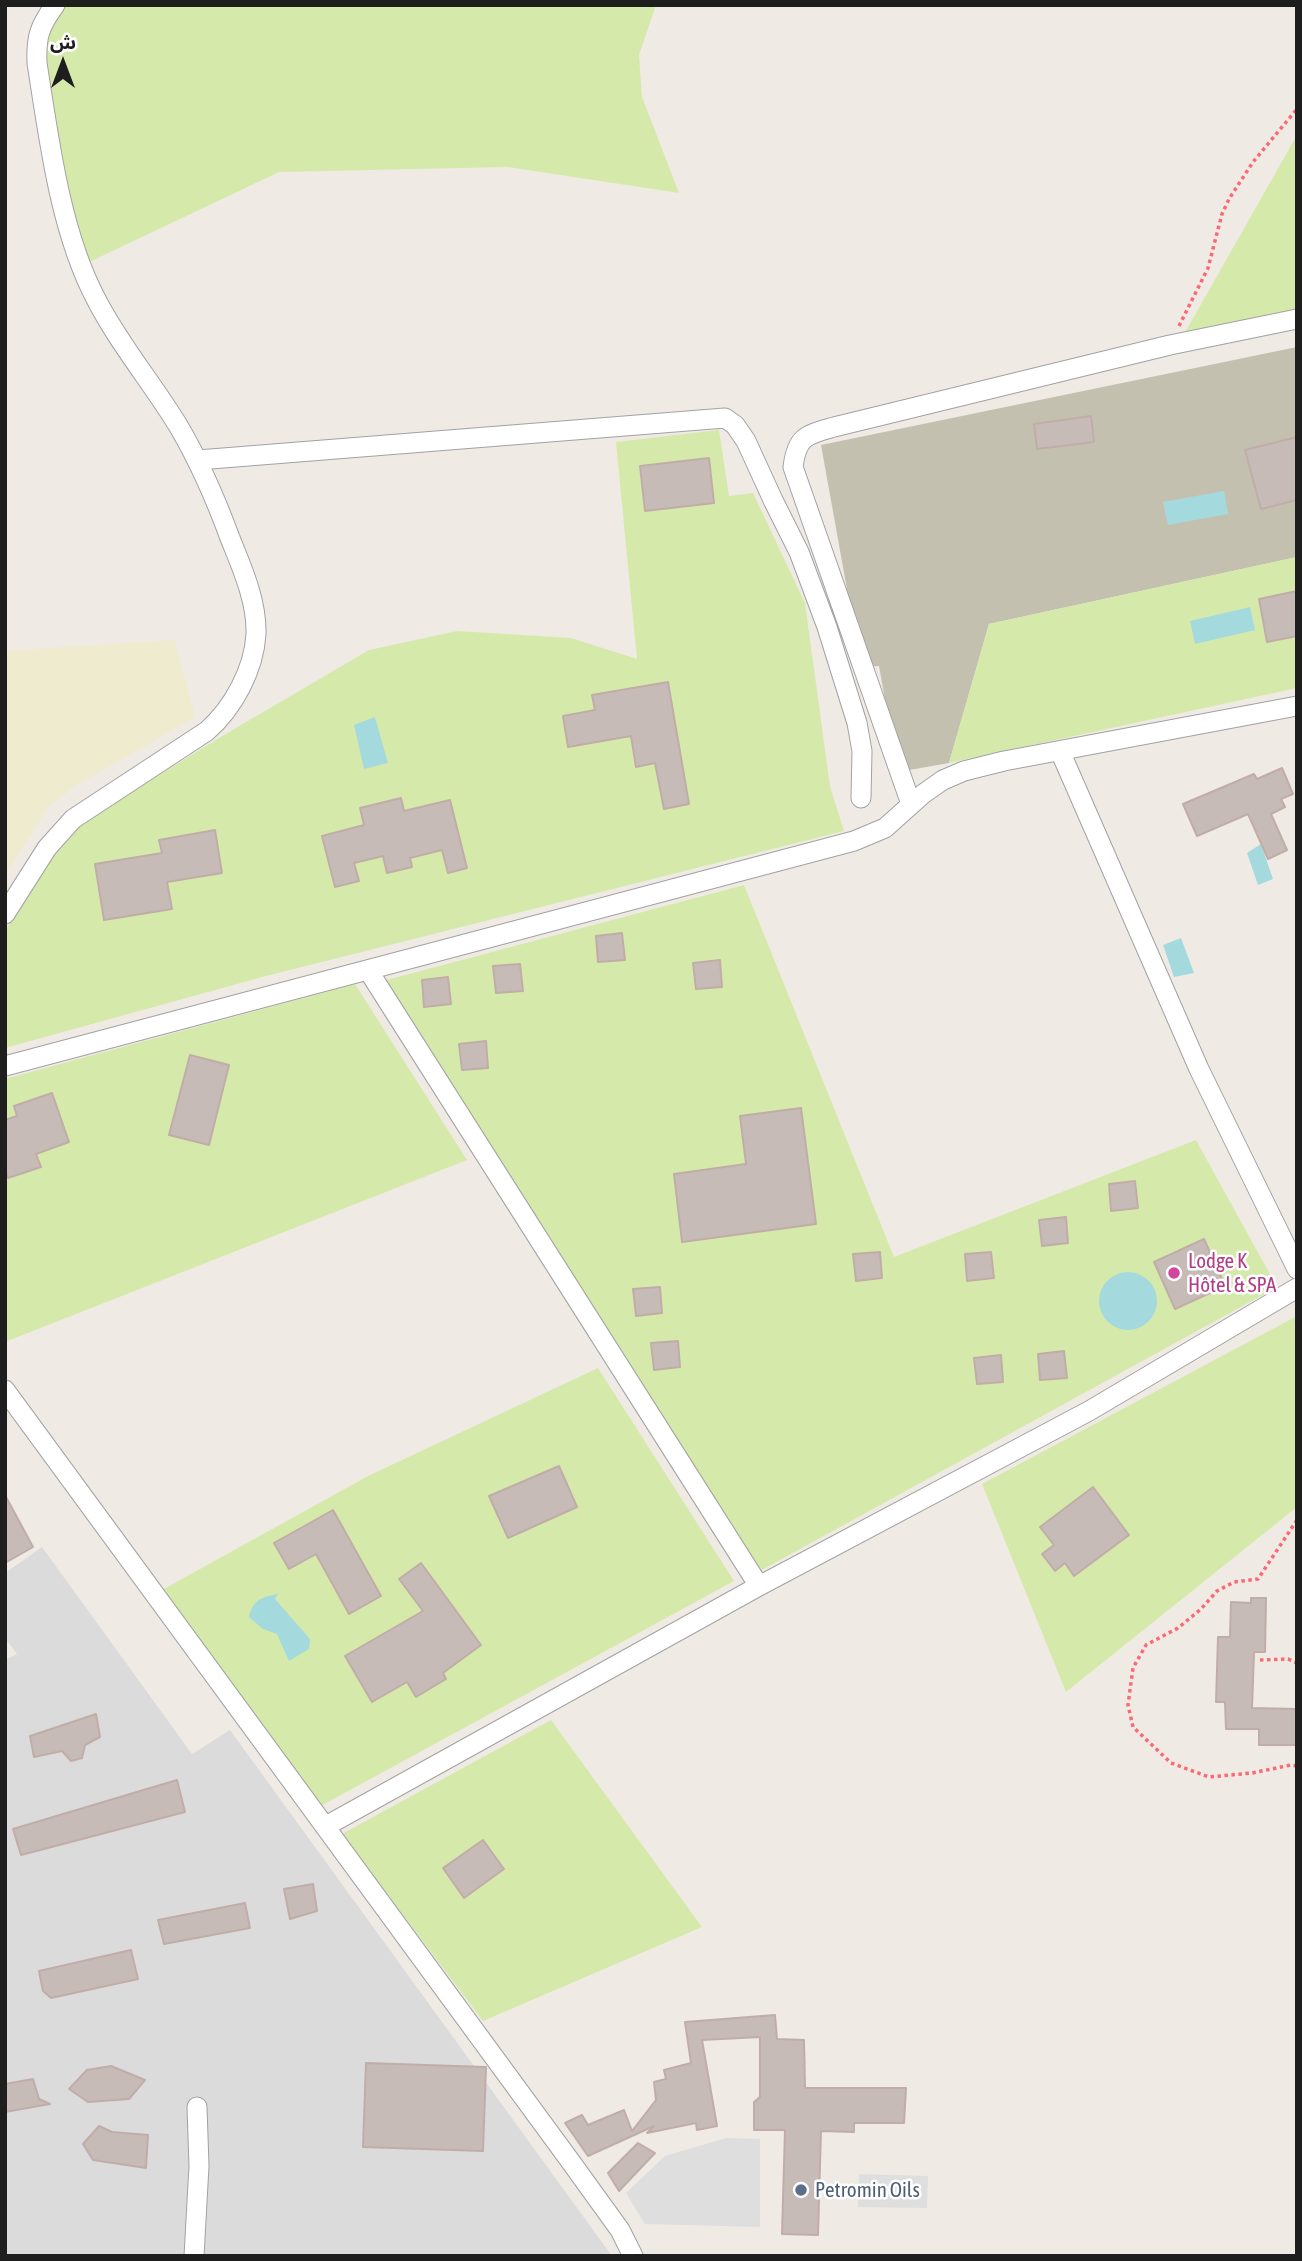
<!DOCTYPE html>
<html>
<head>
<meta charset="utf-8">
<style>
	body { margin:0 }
	#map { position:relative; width:1302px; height:2261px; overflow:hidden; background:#efeae4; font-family:"Asap Condensed","Noto Sans Arabic",sans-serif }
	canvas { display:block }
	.frame { position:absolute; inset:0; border:7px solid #1e1e1e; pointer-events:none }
	.north { position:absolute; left:28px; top:28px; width:70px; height:70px; -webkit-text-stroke:5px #fff; paint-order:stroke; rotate:0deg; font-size:19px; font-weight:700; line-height:28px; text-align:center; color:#1e1e1e }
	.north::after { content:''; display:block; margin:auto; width:24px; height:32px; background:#1e1e1e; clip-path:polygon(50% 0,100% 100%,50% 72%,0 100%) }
</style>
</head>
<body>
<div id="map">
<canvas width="1302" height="2261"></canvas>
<div class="frame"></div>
<div class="north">ش</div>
</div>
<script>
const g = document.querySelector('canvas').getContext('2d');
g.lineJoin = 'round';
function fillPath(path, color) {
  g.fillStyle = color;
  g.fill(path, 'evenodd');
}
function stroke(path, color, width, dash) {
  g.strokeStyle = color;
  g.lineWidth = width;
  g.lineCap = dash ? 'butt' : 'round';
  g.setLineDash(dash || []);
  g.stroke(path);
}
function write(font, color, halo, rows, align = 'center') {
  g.font = font + ' "Asap Condensed",sans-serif';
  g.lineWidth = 5;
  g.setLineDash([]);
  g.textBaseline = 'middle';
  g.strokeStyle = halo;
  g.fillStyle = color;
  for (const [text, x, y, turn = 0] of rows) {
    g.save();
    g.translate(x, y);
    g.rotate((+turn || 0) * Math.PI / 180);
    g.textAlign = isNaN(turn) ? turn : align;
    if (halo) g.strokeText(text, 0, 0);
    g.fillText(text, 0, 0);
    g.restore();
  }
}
const residential = new Path2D(`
	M42,1547L192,1754L230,1730L612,2256H6L5,1660L17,1654L5,1638V1573Z`);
const construction = new Path2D(`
	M1297,347V557L989,624L949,763L898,772L879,666L861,667L821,445Z`);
const farmland = new Path2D(`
	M175,640L195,717L74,787L48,807L5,876V651Z`);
const grass = new Path2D(`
	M61,5H656L639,55L642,97L679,193L508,167L279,172L81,266L40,86L49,17Z
	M1297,135V311L1183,336Z
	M719,430L729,496L753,493L805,603L830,786L844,831L266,976L5,1048V931L66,832L224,735L369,650L457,631L571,638L637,659L616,442Z
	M1297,557V688L949,763L989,624Z
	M744,885L894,1257L1196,1140L1277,1287L760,1571L383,981Z
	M355,984L467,1160L5,1342V1079Z
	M1297,1316V1507L1066,1692L982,1484Z
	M598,1368L734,1581L317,1808L162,1590L368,1476Z
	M551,1720L702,1927L483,2021L342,1834Z`);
const parking = new Path2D(`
	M726,2138L760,2139V2227L645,2224L626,2193L665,2156Z
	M859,2174L928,2176L927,2208L858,2207Z`);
const water = new Path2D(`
	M1224,491L1228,514L1168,525L1163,502Z
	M1250,607L1255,630L1195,644L1190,621Z
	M375,717L388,763L364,769L354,725Z
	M1261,844L1273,879L1258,885L1247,853Z
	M1181,938L1194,973L1174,977L1163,945Z
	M1099 1301a29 29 0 1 1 58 0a29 29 0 1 1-58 0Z
	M278,1594L275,1599L310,1639L309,1649L289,1661L277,1634L263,1629L249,1617C253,1600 261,1597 278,1594Z`);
const building = new Path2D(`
	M1091,416L1094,442L1037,449L1034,424Z
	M1297,437V500L1261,509L1245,450Z
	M709,458L714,503L645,511L640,466Z
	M1297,591V636L1267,642L1259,599Z
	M668,682L689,804L664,809L655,763L636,767L631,736L568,747L563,716L595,710L592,695Z
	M1282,768L1293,794L1281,799L1285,807L1271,814L1287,850L1268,859L1248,814L1197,836L1183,804L1254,774L1257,779Z
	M401,798L404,811L450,800L467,868L448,873L442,850L410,858L412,867L387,873L383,856L354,863L359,881L335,887L322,836L364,825L360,808Z
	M215,830L222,873L167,882L172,909L104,920L95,864L162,853L159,840Z
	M622,933L625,960L598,962L596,936Z
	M720,960L722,987L696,989L693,963Z
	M520,964L523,991L496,993L493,966Z
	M448,977L451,1004L424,1007L422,980Z
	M486,1041L488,1068L462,1070L459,1044Z
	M190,1055L229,1065L209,1145L169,1135Z
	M52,1093L69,1142L36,1154L41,1167L8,1178L5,1170V1120L17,1116L14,1106Z
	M801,1108L816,1224L682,1242L674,1174L746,1164L740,1116Z
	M1135,1181L1138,1208L1111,1211L1109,1184Z
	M1066,1217L1068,1243L1042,1246L1039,1220Z
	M1204,1239L1225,1286L1175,1309L1154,1262Z
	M880,1252L882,1278L856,1281L853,1254Z
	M991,1252L994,1278L967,1281L965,1254Z
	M660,1287L662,1313L636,1316L633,1289Z
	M678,1341L680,1367L654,1370L651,1343Z
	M1064,1351L1067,1378L1040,1380L1038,1354Z
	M1001,1355L1003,1382L977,1384L974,1358Z
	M559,1466L577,1507L508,1538L489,1496Z
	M1093,1487L1129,1535L1074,1576L1065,1563L1055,1571L1042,1554L1054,1545L1040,1527Z
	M5,1495L33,1547L5,1563Z
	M333,1510L381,1596L349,1614L316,1554L289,1569L274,1543Z
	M421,1563L481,1645L443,1673L446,1679L416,1697L407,1682L372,1702L345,1656L423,1611L399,1579Z
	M1251,1598H1266L1265,1652H1254L1252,1708L1297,1709V1745H1259V1729H1226L1225,1702H1216L1218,1637H1230L1231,1602L1251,1603Z
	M96,1714L100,1737L85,1745L82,1758L71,1761L62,1751L34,1757L30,1736Z
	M177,1780L185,1812L21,1855L13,1829Z
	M483,1840L504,1869L464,1898L443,1868Z
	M313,1884L317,1911L290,1919L284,1889Z
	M245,1903L250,1928L164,1944L158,1920Z
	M131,1950L138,1979L51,1998L43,1991L39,1971Z
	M775,2015L777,2039L804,2040L805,2088H906L904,2123H854V2132L821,2131L818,2235L782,2234L785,2130H754V2102L760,2097V2037L702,2040L717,2126L697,2130L696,2123L647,2133L654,2126L588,2156L565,2123L582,2115L588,2125L624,2110L632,2131L656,2100L654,2082L666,2079L664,2070L691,2063L685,2022Z
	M366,2063L486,2067L483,2151L363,2147Z
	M111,2066L145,2080L129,2099L88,2102L69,2089L87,2070Z
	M33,2079L39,2099L50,2104L5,2112V2084Z
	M99,2126L112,2132L148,2135L146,2168L93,2160L83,2144Z
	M638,2143L655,2153L619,2191L608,2173Z`);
const path = new Path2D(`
	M1179,326L1208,268L1222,214L1229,199L1253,162L1297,109
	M1297,1520L1258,1579L1234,1582L1217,1591L1201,1609L1178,1628L1146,1645L1133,1668L1128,1705L1133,1727L1171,1763L1209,1777L1252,1773L1291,1765L1297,1766
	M1260,1660L1288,1659L1297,1663
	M1297,1703V1683`);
const minor = new Path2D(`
	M198,460L725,418L735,425L746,441L773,500L799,552L827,627L857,723L862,751L861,798
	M1060,751L1199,1069L1297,1269
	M911,804L793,467C797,436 806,435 834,427L1170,345L1297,319
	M5,914L47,848L73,819L207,731C233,708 254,670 256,634C257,601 242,568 230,538C216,500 200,463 179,427C153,384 119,344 96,299C60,231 49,139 37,63C36,37 39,27 55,5
	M368,970L759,1586
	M5,1066L854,841L885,828L923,794L943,780L964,771L1004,761L1297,706
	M5,1390L568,2158L620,2230L633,2256
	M326,1826L759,1586L1089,1411L1297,1288
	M194,2256L199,2166L197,2107`);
const markers = [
	[1174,1273,7,"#d1479c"],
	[801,2190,7,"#5c6f8a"]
];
const hotelNames = [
	["Lodge K",1188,1261],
	["Hôtel & SPA",1188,1285]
];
const serviceNames = [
	["Petromin Oils",815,2190]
];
fillPath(residential, '#dcdbdb');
fillPath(construction, '#c4c0b0');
fillPath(farmland, '#eeebcf');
fillPath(grass, '#d5eaaa');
fillPath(parking, '#dedede');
fillPath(water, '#a4dadd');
fillPath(building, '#c7bbb8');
stroke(building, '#c1ada7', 2);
stroke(minor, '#a2a2a2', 21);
stroke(path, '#fa6a75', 3.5, [3.5, 3.5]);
stroke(minor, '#fff', 19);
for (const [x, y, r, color] of markers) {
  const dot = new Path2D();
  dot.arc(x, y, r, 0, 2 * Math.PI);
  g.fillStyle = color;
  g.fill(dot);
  stroke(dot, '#fff', 2.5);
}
write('21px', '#b23c85', '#fff', hotelNames, 'left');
write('21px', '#4e5e75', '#fff', serviceNames, 'left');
</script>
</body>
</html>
